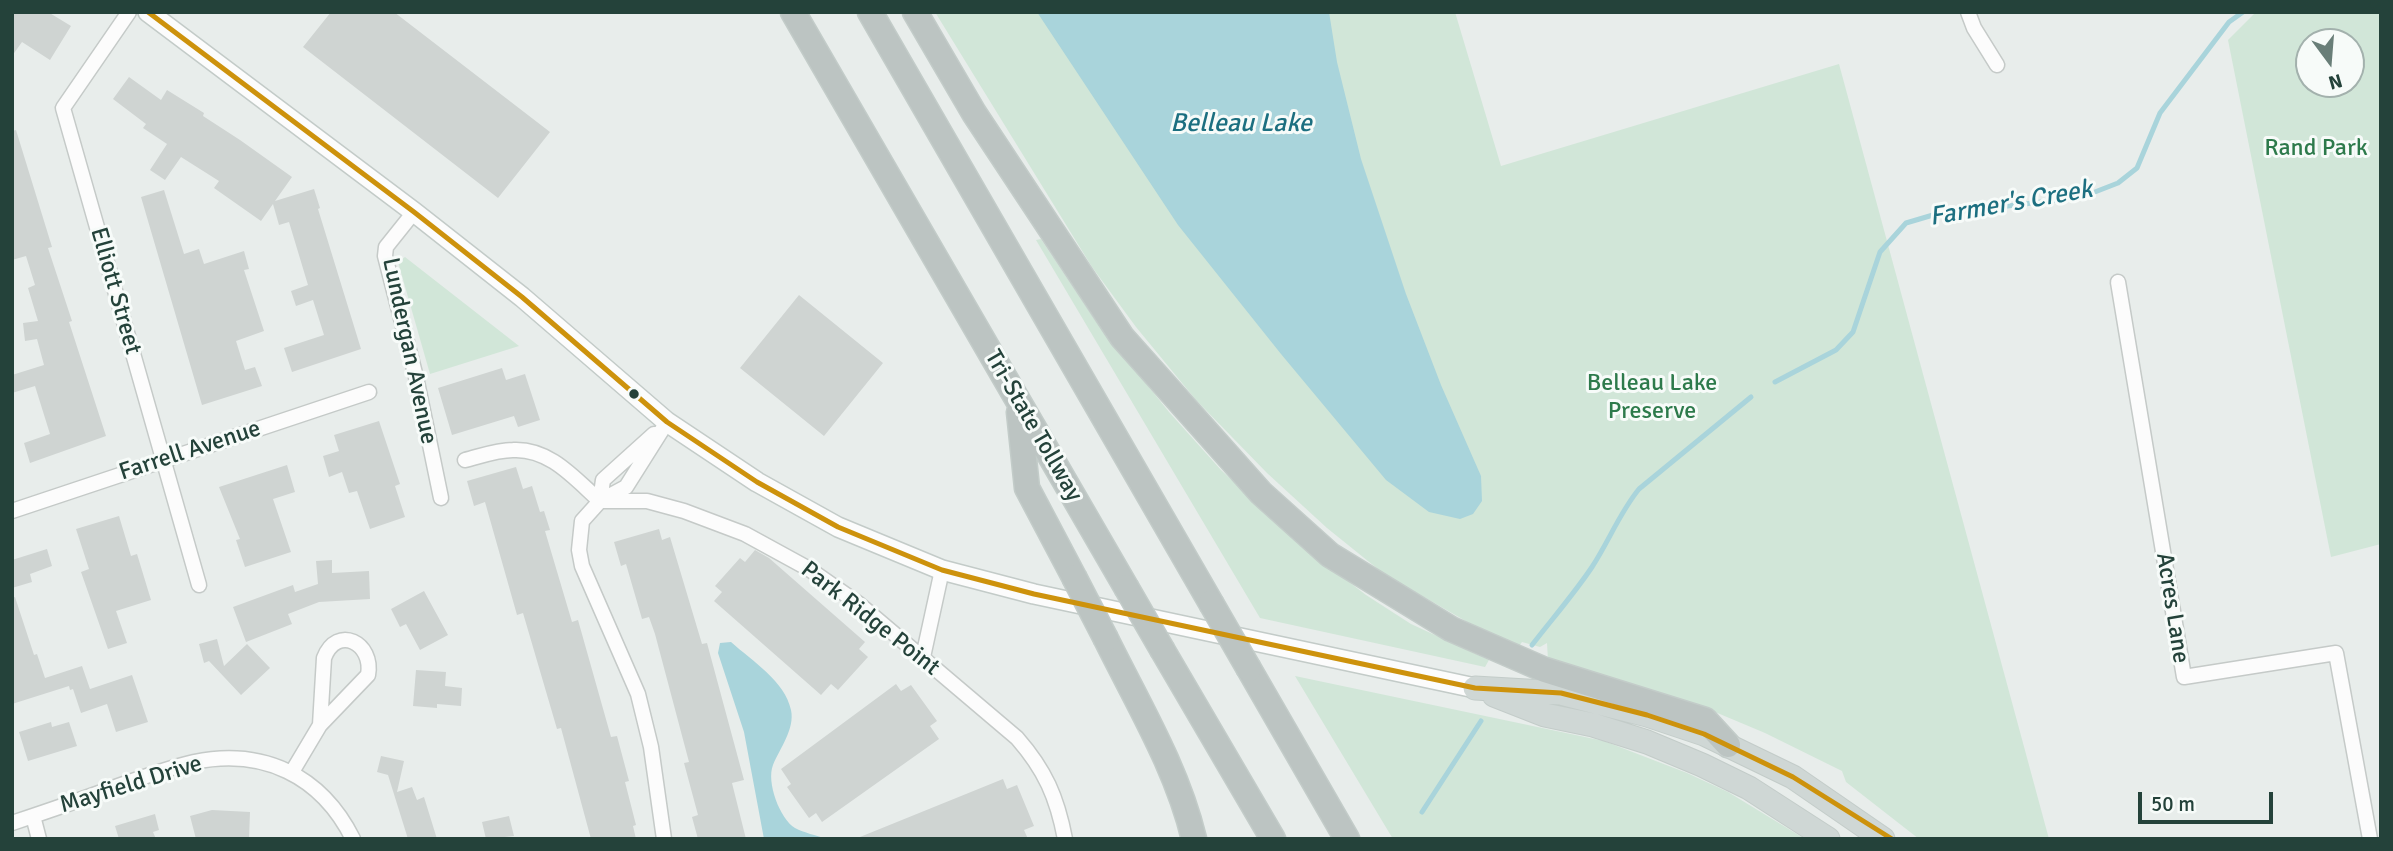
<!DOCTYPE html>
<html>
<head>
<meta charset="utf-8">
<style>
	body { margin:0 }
	#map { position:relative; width:2393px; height:851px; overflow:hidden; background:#e8edeb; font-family:Signika,sans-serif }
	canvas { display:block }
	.frame { position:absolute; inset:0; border:14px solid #24423a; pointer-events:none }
	.north { position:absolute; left:2295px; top:28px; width:70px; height:70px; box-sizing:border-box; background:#f7fbf9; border:2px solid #a3b1ad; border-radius:50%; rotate:164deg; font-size:19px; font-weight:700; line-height:28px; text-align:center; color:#24423a }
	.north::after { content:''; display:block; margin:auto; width:24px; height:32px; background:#697e78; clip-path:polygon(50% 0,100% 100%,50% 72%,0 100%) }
	.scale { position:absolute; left:2138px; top:792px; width:135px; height:32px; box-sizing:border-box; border:4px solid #24423a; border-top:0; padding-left:9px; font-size:21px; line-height:24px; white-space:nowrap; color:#24423a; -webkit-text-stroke:5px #f7fbf9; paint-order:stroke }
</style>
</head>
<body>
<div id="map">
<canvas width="2393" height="851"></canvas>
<div class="frame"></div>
<div class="north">N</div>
<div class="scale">50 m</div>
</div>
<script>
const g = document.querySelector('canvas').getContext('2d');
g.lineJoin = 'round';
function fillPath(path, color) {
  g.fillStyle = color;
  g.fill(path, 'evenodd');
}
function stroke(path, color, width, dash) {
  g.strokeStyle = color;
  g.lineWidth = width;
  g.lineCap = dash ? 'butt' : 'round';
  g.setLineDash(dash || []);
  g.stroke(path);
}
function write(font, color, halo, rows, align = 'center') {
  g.font = font + ' Signika,sans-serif';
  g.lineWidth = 6;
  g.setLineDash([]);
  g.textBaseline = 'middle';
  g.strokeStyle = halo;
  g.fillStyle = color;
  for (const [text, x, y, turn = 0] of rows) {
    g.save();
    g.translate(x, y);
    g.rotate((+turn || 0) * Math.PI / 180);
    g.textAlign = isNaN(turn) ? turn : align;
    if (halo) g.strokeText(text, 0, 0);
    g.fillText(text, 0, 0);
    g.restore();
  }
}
const green = new Path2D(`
	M935,12H1455L1501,166L1839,64L2049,839H1919L1846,782L1842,771L1765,733L1696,704L1548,660L1547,643L1540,647L1522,642L1516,650L1384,574L1327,528L1267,473L1196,400L1136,327L1092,267Z
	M2256,12H2381V544L2331,557L2228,40ZM2309,42H2351V84H2309Z
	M1041,239L1095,320L1169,412L1221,470L1305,548L1366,595L1411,624L1489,660L1485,667L1260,618L1036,240Z
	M405,257L519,346L430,374L398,262Z
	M1295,676L1604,741L1687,773L1728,792L1805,839H1393Z`);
const water = new Path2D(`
	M1037,12H1329L1337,62L1361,159L1406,294L1441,385L1481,476L1482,501L1473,514L1460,519L1429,512L1386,480L1281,354L1178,225Z
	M731,642C752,661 785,681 791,710C795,729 780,748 773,765C766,782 780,819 795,828C804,833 816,835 826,839H764L744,732L718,653L720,643Z`);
const stream = new Path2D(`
	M1775,382L1836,350L1853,332L1880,252L1906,223L1933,215L2082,197L2118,183L2137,168L2160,113L2229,22L2243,12
	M1532,645C1552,619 1574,594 1592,567C1609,541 1620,512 1639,489L1751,397
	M1422,812L1481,721`);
const building = new Path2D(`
	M12,12H48L71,26L50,60L22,42L12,56Z
	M331,12H394L550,132L498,198L303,47Z
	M129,77L161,100L167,90L204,113L203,116L240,140L292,177L275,201L314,189L320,208L318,209L361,349L292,372L284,348L324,335L313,300L296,306L291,291L308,285L289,222L279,225L273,204L261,221L214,188L219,181L181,157L165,180L150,170L167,144L143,128L146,124L113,99Z
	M16,130L52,247L48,248L72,321L69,322L106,436L30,463L24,443L50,434L35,386L12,393V375L44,365L37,339L25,341L23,323L38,321L28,288L35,285L26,256L12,260V131Z
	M164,190L184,254L199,249L204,264L244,251L249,269L244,270L264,331L236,341L245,370L255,367L262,386L202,405L141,197Z
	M799,295L883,363L824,436L740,368Z
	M502,368L506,380L525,374L540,420L518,427L514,416L452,435L438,388Z
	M379,421L400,484L395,486L405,517L370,529L357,491L349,493L342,472L329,477L323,456L339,451L334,435Z
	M287,465L295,492L273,499L291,552L245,567L236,540L240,539L219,487Z
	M516,467L523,489L532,486L540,512L544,511L550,530L545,531L572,622L578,620L611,737L617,736L629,781L625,782L636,825L633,826L636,839H591L561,728L557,729L523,613L517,615L485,502L474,506L467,481Z
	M119,516L131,556L137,554L151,600L116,611L127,643L108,649L81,572L89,569L76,529Z
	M659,529L662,540L670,537L702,644L707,643L744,780L732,783L746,839H698L692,817L698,815L684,763L689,762L655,634L649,617L642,619L626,564L621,566L614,542Z
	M47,549L52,566L30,574L32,582L12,588V560Z
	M755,550L769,558L865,642L859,649L868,657L838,690L831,684L821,695L714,601L722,592L715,586L740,558L745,562Z
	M332,560V573L369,571L370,599L319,602L288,614L292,624L246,642L233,607L293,585L295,592L318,584L316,561Z
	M424,591L448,635L420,650L406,624L400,627L391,609Z
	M15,597L34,655L37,654L45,678L82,666L90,689L132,675L148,722L116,732L107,704L81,713L73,689L70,690L69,686L12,704V598Z
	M217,639L224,666L247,644L270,668L241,695L209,661L204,663L199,644Z
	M416,670L446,672L445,686L462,688L461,706L437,704V708L413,706Z
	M896,684L901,691L911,685L937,721L930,726L939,739L822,822L816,813L809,818L787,787L791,784L781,769Z
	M51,722L52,727L69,722L77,746L28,761L19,732Z
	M381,756L404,761L397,792L412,787L417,800L424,797L437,839H408L388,775L377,772Z
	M1003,779L1007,789L1017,785L1034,826L1024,830L1028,839H855Z
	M212,810L250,812L249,839H196L190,816Z
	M155,814L159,830L153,832L156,839H119L115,826Z
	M509,816L514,836L486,839L482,822Z`);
const minor = new Path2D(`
	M129,12L63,108L199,585
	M1968,12L1974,28L1997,65
	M414,212L386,247L385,256L416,377L441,498
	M2118,282L2184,677L2336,653L2370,839
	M465,460C481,456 497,450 513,450C550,448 575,479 600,501
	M600,501H647L684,511L745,534L809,569L859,604L1017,738C1045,770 1057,797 1065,839
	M600,501L603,480L654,434
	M12,511L369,392
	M923,657L942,570
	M292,772L320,725L368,675C374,643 337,624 324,658L320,725
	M33,816L39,839
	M12,823C48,811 83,799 118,786C143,777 168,768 194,762C263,748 321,775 353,839
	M664,839L651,747L638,694L582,566L579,550L582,521L600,501L626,487L667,422`);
const secondary = new Path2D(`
	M148,12L414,212L522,297L667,422L757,482L838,527L942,570L1034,594L1475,688`);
const primary = new Path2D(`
	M1475,688L1561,693L1647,715L1704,734L1793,777L1883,839
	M1494,695L1545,715L1593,725L1647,742L1702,765L1749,788L1828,839`);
const motorway = new Path2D(`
	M793,12L1126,587
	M870,12L1211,603
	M915,12L974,113L1122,337L1261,493L1330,555L1451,629L1545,670L1705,720L1728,745
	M1019,412L1027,488L1074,577
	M1106,639C1138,704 1177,768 1194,839
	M1163,651L1273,839
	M1249,669L1347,839`);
const motorwayBridge = new Path2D(`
	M1074,577L1106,639
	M1126,587L1163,651
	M1211,603L1249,669`);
const bus1 = new Path2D(`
	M148,12L414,212L522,297L667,422L757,482L838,527L942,570L1034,594L1475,688L1561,693L1647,715L1704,734L1793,777L1892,839`);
const markers = [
	[634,394,6,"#24423a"]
];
const parkNames = [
	["Rand Park",2316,149],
	["Belleau Lake",1652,384],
	["Preserve",1652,412]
];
const streetNames = [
	["Elliott Street",115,291,74],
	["Lundergan Avenue",409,351,78],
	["Tri-State Tollway",1033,426,60],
	["Farrell Avenue",190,451,-18],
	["Acres Lane",2172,608,81],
	["Park Ridge Point",870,619,38],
	["Mayfield Drive",131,785,-17]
];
const waterNames = [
	["Belleau Lake",1241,124],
	["Farmer's Creek",2011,204,-10]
];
fillPath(green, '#d1e6d8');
fillPath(water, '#a9d4db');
stroke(stream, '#a9d4db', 5);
fillPath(building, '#cfd4d2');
stroke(minor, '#c5cac8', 17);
stroke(secondary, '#c3cbc8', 22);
stroke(primary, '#c3ccc9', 25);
stroke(motorway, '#c3ccc9', 27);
stroke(minor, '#fcfcfc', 14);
stroke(secondary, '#fcfcfc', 19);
stroke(primary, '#cfd7d5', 23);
stroke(motorway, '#bcc4c2', 24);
stroke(motorwayBridge, '#c3ccc9', 27, []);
stroke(motorwayBridge, '#bcc4c2', 24);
stroke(bus1, '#cd920c', 5);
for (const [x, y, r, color] of markers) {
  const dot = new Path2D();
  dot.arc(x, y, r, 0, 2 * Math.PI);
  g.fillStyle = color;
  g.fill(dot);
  stroke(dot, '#f7fbf9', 2.5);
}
write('24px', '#2d7a4b', '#f7fbf9', parkNames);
write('24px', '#24423a', '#f7fbf9', streetNames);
write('italic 26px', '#1c6f80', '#f7fbf9', waterNames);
</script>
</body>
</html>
